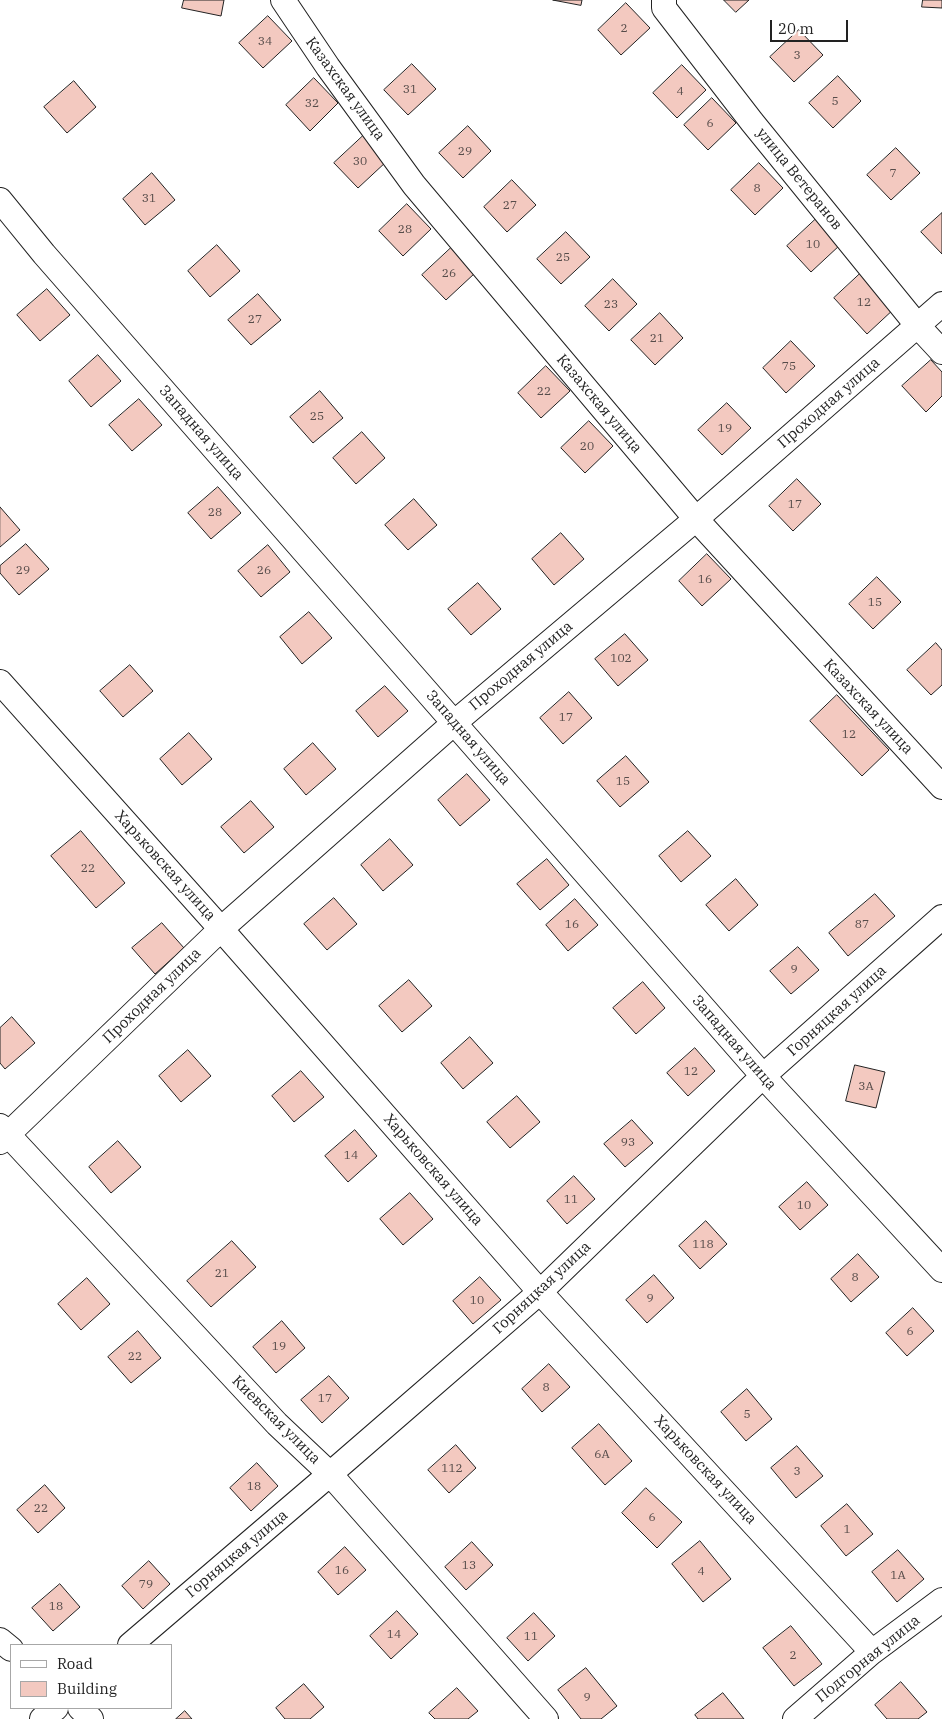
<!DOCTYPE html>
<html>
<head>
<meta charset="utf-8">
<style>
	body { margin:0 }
	#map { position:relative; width:942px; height:1719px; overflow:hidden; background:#fff; font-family:"IBM Plex Serif",serif }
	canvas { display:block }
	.legend { position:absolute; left:10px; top:1644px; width:162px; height:65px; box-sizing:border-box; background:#fff; border:1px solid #a7a7a7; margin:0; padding:6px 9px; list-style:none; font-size:15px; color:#222 }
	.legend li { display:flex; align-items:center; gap:10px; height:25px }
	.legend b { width:25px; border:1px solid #a7a7a7 }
	.scale { position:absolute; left:770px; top:20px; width:78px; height:22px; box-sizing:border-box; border:2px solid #222; border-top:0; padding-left:6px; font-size:15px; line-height:18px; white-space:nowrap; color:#222; -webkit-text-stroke:4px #fff; paint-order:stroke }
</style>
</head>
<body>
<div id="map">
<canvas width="942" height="1719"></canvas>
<ul class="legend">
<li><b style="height:6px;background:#fff"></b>Road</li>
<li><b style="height:14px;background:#f3c9c0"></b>Building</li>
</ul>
<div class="scale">20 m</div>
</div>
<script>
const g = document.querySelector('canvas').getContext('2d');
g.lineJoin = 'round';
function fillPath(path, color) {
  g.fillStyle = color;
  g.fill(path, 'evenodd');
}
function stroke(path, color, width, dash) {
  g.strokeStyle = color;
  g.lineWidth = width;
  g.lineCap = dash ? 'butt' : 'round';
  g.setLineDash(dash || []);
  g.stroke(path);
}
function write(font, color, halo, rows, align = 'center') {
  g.font = font + ' "IBM Plex Serif",serif';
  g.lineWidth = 4;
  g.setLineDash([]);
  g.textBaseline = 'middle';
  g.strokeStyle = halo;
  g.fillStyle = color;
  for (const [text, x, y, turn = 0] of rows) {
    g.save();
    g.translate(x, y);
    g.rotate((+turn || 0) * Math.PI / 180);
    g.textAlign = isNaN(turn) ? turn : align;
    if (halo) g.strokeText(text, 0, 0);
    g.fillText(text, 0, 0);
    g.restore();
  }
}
const building = new Path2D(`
	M184,0H224L221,16L182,8Z
	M553,0H582L581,5Z
	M724,0H749L736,12Z
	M923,0H942V8L922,7Z
	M626,3L650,28L621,55L598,30Z
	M268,16L292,41L263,68L239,43Z
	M799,30L823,55L794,82L770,57Z
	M412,64L436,89L408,115L384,90Z
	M682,65L706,90L677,118L653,93Z
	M838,76L861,101L833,128L809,103Z
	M314,78L338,103L310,131L286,105Z
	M74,81L96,107L67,133L44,107Z
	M712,98L736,123L708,150L684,125Z
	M468,126L491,151L463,178L439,153Z
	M363,136L387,161L358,188L334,163Z
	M896,148L920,173L891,200L867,175Z
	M759,163L783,188L755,215L731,190Z
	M152,173L175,200L145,225L123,199Z
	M512,180L536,205L507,232L484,207Z
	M407,204L431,229L403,256L379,231Z
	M942,213V254L921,232Z
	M816,219L840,245L811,272L787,246Z
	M566,232L590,257L561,284L537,259Z
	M217,245L240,271L210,297L188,271Z
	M451,248L475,273L446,300L422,275Z
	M862,272L895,308L867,334L834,298Z
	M613,279L637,304L609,331L585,306Z
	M47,289L70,315L40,341L17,315Z
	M258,294L281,320L251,345L228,320Z
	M660,313L683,338L655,365L631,340Z
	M791,341L815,366L786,393L763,368Z
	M98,355L121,381L91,407L69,381Z
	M931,360L942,372V396L926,412L902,386Z
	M546,366L570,391L541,418L518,393Z
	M320,391L343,418L313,443L290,417Z
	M139,399L162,425L132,451L109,425Z
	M727,403L751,428L722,455L698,430Z
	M589,421L613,446L585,473L561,448Z
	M362,432L385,458L356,484L333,458Z
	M797,479L821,504L793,531L769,506Z
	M218,487L241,513L211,539L188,513Z
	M414,499L437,525L408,550L385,525Z
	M0,507L20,530L0,547Z
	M561,533L584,559L554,585L532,559Z
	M26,544L49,569L19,595L0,573V566Z
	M268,545L290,572L261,597L238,571Z
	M707,554L731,579L702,606L679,581Z
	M877,577L901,602L873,629L849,604Z
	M478,583L501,609L471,635L448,609Z
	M309,612L332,638L302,664L280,637Z
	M625,634L648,660L618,686L595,659Z
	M936,643L942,650V685L931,695L907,670Z
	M130,665L153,691L123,717L100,691Z
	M385,686L408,711L378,737L356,711Z
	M569,692L592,718L563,744L540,718Z
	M837,695L889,750L862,776L810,721Z
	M189,733L212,759L182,785L160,759Z
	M313,743L336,769L306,795L284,769Z
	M626,756L649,782L620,807L597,781Z
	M467,774L490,800L460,826L438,800Z
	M251,801L274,827L244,853L221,827Z
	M81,831L125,883L96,908L51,856Z
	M688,831L711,856L681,882L659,856Z
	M390,839L413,865L383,891L361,865Z
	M547,859L569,885L540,910L517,884Z
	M736,879L758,905L729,931L706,905Z
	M875,894L895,916L848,956L829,933Z
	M334,898L357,924L327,950L304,924Z
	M575,899L598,925L568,951L546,925Z
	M162,923L184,948L155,974L132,948Z
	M798,947L819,970L791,994L770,971Z
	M409,980L432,1006L402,1032L379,1006Z
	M643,982L665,1008L636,1034L613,1008Z
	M12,1017L35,1043L5,1069L0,1063V1028Z
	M470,1037L493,1063L463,1089L441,1063Z
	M695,1048L715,1071L688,1096L667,1073Z
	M188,1050L211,1076L181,1102L159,1076Z
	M855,1065L885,1072L876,1108L846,1101Z
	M301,1071L324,1097L294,1122L272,1096Z
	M517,1096L540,1122L510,1148L487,1122Z
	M632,1120L653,1143L625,1167L604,1144Z
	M355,1130L377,1156L348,1182L325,1156Z
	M118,1141L141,1167L111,1193L89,1167Z
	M574,1176L595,1199L567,1224L547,1201Z
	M807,1182L828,1205L800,1230L779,1207Z
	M410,1193L433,1219L403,1245L380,1219Z
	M706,1221L727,1244L700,1269L679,1246Z
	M232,1241L256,1267L211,1307L187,1281Z
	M858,1254L879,1277L851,1302L831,1279Z
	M654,1275L674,1298L647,1323L626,1300Z
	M480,1277L501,1300L473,1324L453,1301Z
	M87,1278L110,1304L81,1330L58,1304Z
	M913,1308L934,1331L907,1356L886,1333Z
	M282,1321L305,1348L276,1373L253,1347Z
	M138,1331L161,1358L131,1383L108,1357Z
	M549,1364L570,1387L542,1412L522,1389Z
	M329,1376L349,1398L322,1423L301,1400Z
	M747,1389L772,1419L746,1441L721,1412Z
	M599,1424L632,1461L605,1485L572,1448Z
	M456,1445L476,1468L449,1493L428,1470Z
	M797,1446L823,1476L796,1498L771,1468Z
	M257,1463L278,1486L251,1511L230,1488Z
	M45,1485L65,1508L38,1533L17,1510Z
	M646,1488L682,1522L657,1548L622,1513Z
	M847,1504L873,1534L846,1556L821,1526Z
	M700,1541L731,1579L703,1602L672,1564Z
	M472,1542L493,1565L466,1590L445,1567Z
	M345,1547L366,1570L338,1595L318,1572Z
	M898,1550L924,1579L897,1602L872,1572Z
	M149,1561L170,1584L143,1609L122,1586Z
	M60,1584L80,1607L53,1631L32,1608Z
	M397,1611L418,1634L391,1659L370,1636Z
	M534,1613L555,1636L528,1661L507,1638Z
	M791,1626L822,1664L794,1686L763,1648Z
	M586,1668L617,1706L601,1719H581L558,1690Z
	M901,1682L927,1712L918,1719H887L875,1705Z
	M304,1684L324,1707L310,1719H285L276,1708Z
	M457,1688L478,1711L468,1719H435L429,1713Z
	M723,1693L744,1719H698L695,1715Z
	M185,1711L192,1719H176Z`);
const minor = new Path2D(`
	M283,0L328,67L414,185L696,519L942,787
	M664,0V8L752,122L917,325L942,352
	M0,200L44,254L763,1076L942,1270
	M0,682L221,929L540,1292L872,1652
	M0,1126L277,1424L330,1474L546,1719
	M0,1142L221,929L454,723L696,519L942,304
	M0,1640L11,1649
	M130,1645L330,1474L540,1292L763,1076L942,917
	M80,1708L91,1719
	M42,1719L56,1708
	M795,1719L872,1652L942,1600`);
const numberNames = [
	["2",624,29],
	["34",265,42],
	["3",797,56],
	["31",410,90],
	["4",680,92],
	["5",835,102],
	["32",312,104],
	["6",710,124],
	["29",465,152],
	["30",360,162],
	["7",893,174],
	["8",757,189],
	["31",149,199],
	["27",510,206],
	["28",405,230],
	["10",813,245],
	["25",563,258],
	["26",449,274],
	["12",864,303],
	["23",611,305],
	["27",255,320],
	["21",657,339],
	["75",789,367],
	["22",544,392],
	["25",317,417],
	["19",725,429],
	["20",587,447],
	["17",795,505],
	["28",215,513],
	["29",23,571],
	["26",264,571],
	["16",705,580],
	["15",875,603],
	["102",621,659],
	["17",566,718],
	["12",849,735],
	["15",623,782],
	["22",88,869],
	["16",572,925],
	["87",862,925],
	["9",794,970],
	["12",691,1072],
	["3А",866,1087],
	["93",628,1143],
	["14",351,1156],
	["11",571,1200],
	["10",804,1206],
	["118",703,1245],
	["21",222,1274],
	["8",855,1278],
	["9",650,1299],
	["10",477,1301],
	["6",910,1332],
	["19",279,1347],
	["22",135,1357],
	["8",546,1388],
	["17",325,1399],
	["5",747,1415],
	["6А",602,1455],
	["112",452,1469],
	["3",797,1472],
	["18",254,1487],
	["22",41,1509],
	["6",652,1518],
	["1",847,1530],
	["13",469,1566],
	["16",342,1571],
	["4",701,1572],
	["1А",898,1576],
	["79",146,1585],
	["18",56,1607],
	["14",394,1635],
	["11",531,1637],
	["2",793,1656],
	["9",587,1698]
];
const streetNames = [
	["Казахская улица",345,89,54],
	["улица Ветеранов",799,179,51],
	["Проходная улица",829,403,-41],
	["Казахская улица",599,404,50],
	["Западная улица",201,433,49],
	["Проходная улица",521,666,-40],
	["Казахская улица",868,707,47],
	["Западная улица",468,738,49],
	["Харьковская улица",165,866,48],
	["Проходная улица",152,996,-44],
	["Горняцкая улица",837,1011,-42],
	["Западная улица",734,1043,49],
	["Харьковская улица",433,1170,49],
	["Горняцкая улица",542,1288,-43],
	["Киевская улица",276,1420,45],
	["Харьковская улица",705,1470,47],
	["Горняцкая улица",237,1554,-40],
	["Подгорная улица",868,1659,-39]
];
fillPath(building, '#f3c9c0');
stroke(building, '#222', 1);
stroke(minor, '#222', 26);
stroke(minor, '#fff', 24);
write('12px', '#564c4a', null, numberNames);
write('15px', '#222', '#fff', streetNames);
</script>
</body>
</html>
